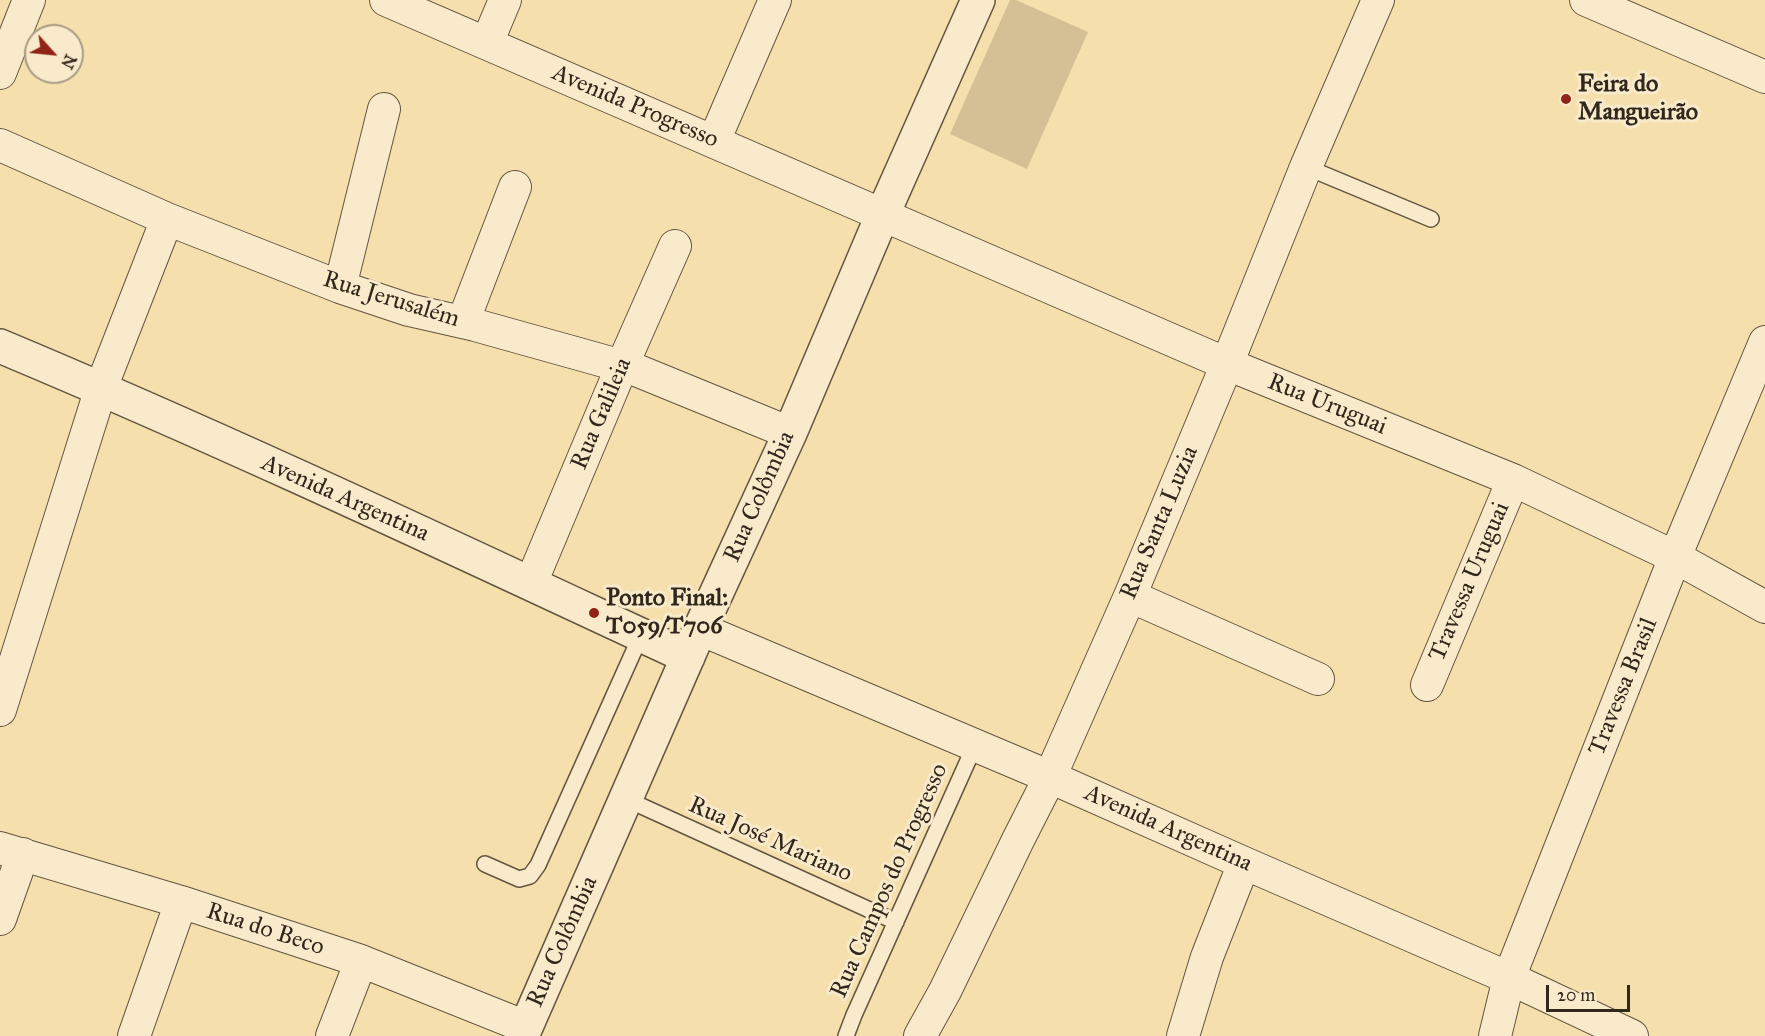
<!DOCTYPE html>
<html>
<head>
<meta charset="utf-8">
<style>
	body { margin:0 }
	#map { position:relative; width:1765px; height:1036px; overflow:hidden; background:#f5dfad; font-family:"IM FELL Great Primer",serif }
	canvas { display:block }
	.north { position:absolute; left:24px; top:24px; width:60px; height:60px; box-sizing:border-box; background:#f8eaca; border:2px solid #a99c84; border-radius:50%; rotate:117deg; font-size:16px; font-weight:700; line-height:24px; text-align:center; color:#32271c }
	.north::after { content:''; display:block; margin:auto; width:21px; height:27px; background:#8f2418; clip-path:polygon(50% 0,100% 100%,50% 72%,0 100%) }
	.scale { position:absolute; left:1546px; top:985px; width:84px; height:27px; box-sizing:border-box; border:3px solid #32271c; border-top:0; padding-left:8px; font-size:18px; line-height:21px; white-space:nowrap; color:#32271c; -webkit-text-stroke:4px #f8eaca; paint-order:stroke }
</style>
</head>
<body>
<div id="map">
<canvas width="1765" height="1036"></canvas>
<div class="north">N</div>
<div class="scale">20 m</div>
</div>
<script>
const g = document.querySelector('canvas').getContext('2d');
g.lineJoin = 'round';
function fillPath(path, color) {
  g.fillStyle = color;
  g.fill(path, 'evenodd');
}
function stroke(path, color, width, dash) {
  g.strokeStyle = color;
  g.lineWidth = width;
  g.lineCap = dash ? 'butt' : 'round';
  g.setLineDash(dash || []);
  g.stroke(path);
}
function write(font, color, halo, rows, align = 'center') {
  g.font = font + ' "IM FELL Great Primer",serif';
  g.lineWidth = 6;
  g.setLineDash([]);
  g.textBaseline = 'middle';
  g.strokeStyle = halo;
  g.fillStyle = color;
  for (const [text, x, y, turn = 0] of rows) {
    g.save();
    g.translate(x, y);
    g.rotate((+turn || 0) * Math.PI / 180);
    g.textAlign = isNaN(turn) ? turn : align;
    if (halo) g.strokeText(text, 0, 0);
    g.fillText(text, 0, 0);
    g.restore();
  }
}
const green = new Path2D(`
	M1010,0H1016L1088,32L1027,169L950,134Z`);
const service = new Path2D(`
	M1306,167L1431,219
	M626,799L896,922
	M485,864L519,879L530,876L538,865L641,635
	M846,1036L854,1015L975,745`);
const minor = new Path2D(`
	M386,0L1227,364L1513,480L1675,557L1765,607
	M1586,0L1765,77
	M487,43L505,0
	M0,73L29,0
	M714,141L775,0
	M0,145L167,219L340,287L409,310L475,325L636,370L790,433
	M340,287L384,109
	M463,322L515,187
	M531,583L622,366L675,246
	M1130,596L1318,679
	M700,629L1050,777L1244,863L1509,978L1632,1036
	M1427,685L1513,480
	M0,710L101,388L167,219
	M0,848L181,902L361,961L526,1027
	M0,919L23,854
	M134,1036L181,902
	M332,1036L361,961
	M920,1036L945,991L1018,840L1050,777L1130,596L1227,364L1306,167L1378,0
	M1183,1036L1207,957L1244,863
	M1495,1036L1509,978L1675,557L1765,342`);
const tertiary = new Path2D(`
	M0,346C232,443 460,551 688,657
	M522,1036L700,629L790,433L882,216L978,0`);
const markers = [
	[1566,99,6,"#8f2418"],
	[594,613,6,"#8f2418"]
];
const poiNames = [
	["Feira do",1578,85],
	["Mangueirão",1578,113],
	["Ponto Final:",606,599],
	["T059/T706",606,627]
];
const streetNames = [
	["Avenida Progresso",635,107,23],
	["Rua Jerusalém",391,300,17],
	["Rua Uruguai",1327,405,22],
	["Rua Galileia",602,414,-67],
	["Rua Colômbia",760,497,-66],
	["Avenida Argentina",345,499,24],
	["Rua Santa Luzia",1160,523,-67],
	["Travessa Uruguai",1470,582,-67],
	["Travessa Brasil",1624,687,-68],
	["Avenida Argentina",1168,829,24],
	["Rua José Mariano",770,840,24],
	["Rua Campos do Progresso",890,881,-66],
	["Rua do Beco",265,930,18],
	["Rua Colômbia",563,942,-66]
];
fillPath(green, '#d4c094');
stroke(service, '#635540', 18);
stroke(minor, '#635540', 34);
stroke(tertiary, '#635540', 36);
stroke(service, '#f8eaca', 15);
stroke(minor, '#f8eaca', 32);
stroke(tertiary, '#f8eaca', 33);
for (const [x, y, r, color] of markers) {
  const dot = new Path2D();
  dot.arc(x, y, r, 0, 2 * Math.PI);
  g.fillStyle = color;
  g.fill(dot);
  stroke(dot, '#f8eaca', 2);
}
write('bold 24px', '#32271c', '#f8eaca', poiNames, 'left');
write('24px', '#32271c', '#f8eaca', streetNames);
</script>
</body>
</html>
